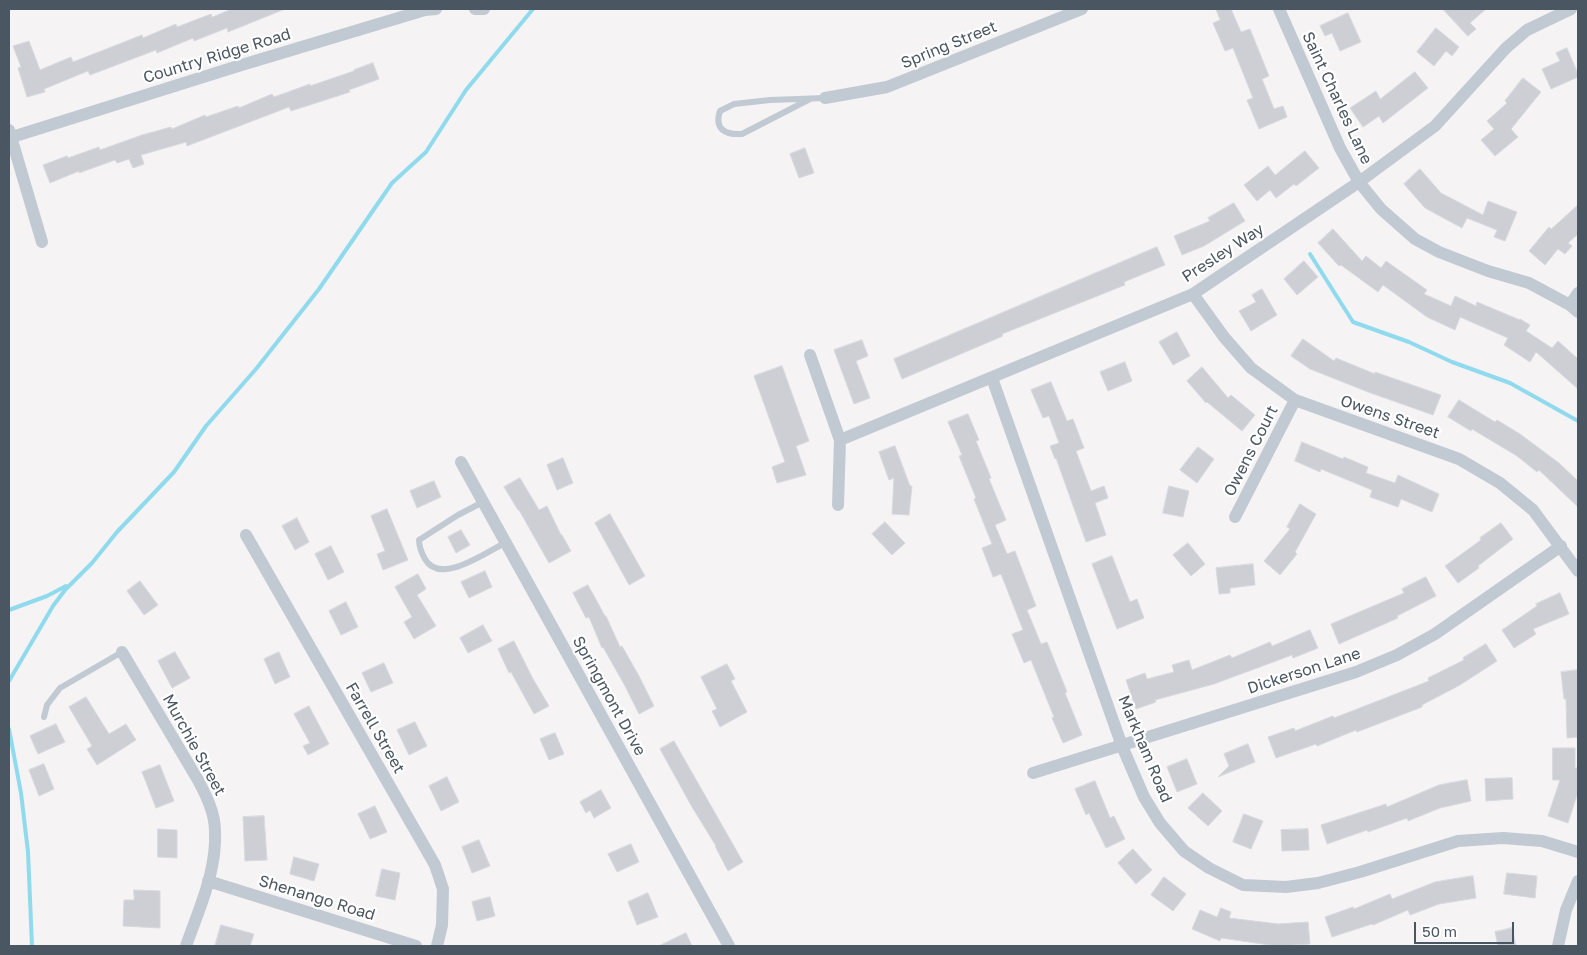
<!DOCTYPE html>
<html>
<head>
<meta charset="utf-8">
<style>
	body { margin:0 }
	#map { position:relative; width:1587px; height:955px; overflow:hidden; background:#f5f3f3; font-family:"Golos Text",sans-serif }
	canvas { display:block }
	.frame { position:absolute; inset:0; border:10px solid #4a5661; pointer-events:none }
	.scale { position:absolute; left:1414px; top:922px; width:100px; height:22px; box-sizing:border-box; border:2px solid #4a5661; border-top:0; padding-left:6px; font-size:15px; line-height:18px; white-space:nowrap; color:#4a5661; -webkit-text-stroke:4px #fff; paint-order:stroke }
</style>
</head>
<body>
<div id="map">
<canvas width="1587" height="955"></canvas>
<div class="frame"></div>
<div class="scale">50 m</div>
</div>
<script>
const g = document.querySelector('canvas').getContext('2d');
g.lineJoin = 'round';
function stroke(path, color, width, dash) {
  g.strokeStyle = color;
  g.lineWidth = width;
  g.lineCap = dash ? 'butt' : 'round';
  g.setLineDash(dash || []);
  g.stroke(path);
}
function fillPath(path, color) {
  g.fillStyle = color;
  g.fill(path, 'evenodd');
}
function write(font, color, halo, rows, align = 'center') {
  g.font = font + ' "Golos Text",sans-serif';
  g.lineWidth = 4.5;
  g.setLineDash([]);
  g.textBaseline = 'middle';
  g.strokeStyle = halo;
  g.fillStyle = color;
  for (const [text, x, y, turn = 0] of rows) {
    g.save();
    g.translate(x, y);
    g.rotate((+turn || 0) * Math.PI / 180);
    g.textAlign = isNaN(turn) ? turn : align;
    if (halo) g.strokeText(text, 0, 0);
    g.fillText(text, 0, 0);
    g.restore();
  }
}
const stream = new Path2D(`
	M1310,254L1353,322L1409,342L1452,362L1510,383L1578,421
	M9,610L47,596L66,586
	M9,681L53,606L65,590L92,563L117,532L174,472L206,426L256,369L319,289L392,183L426,152L466,90L533,9
	M9,729L21,793L28,852L32,946`);
const building = new Path2D(`
	M232,9H285L228,32L227,28L194,41L193,38L157,53L156,50L90,75L88,71L44,89L45,92L27,97L18,68L21,67L13,46L29,41L40,70L71,57L73,62L142,35L143,38L176,24L177,27L211,14L212,17Z
	M1216,9H1231L1241,32L1250,29L1269,76L1262,79L1274,109L1283,106L1287,117L1259,129L1247,100L1253,98L1233,48L1225,51L1213,23L1220,20Z
	M1443,9H1486L1470,23L1476,29L1468,36Z
	M1348,13L1361,42L1340,51L1332,33L1325,36L1320,26Z
	M1436,28L1459,47L1452,56L1446,51L1434,66L1417,52Z
	M1567,48L1578,74V77L1551,89L1542,69L1560,61L1556,53Z
	M373,63L379,79L349,90L350,92L291,111L289,107L187,146L186,142L141,155L144,164L133,168L129,159L117,163L115,160L79,173V171L50,183L43,165L67,156L68,158L99,147L100,150L142,135L171,127L172,129L205,115L206,117L238,106L239,108L272,94L274,97L310,84V86L354,71V70Z
	M1415,72L1428,88L1383,123L1379,116L1363,127L1350,108L1376,91L1380,99Z
	M1523,78L1541,92L1511,129L1518,137L1495,156L1481,140L1494,129L1487,121L1507,103L1505,101Z
	M805,148L814,173L799,178L790,154Z
	M1305,151L1319,168L1296,186L1294,184L1276,198L1270,190L1257,201L1244,185L1268,166L1275,175Z
	M1420,169L1441,193L1483,215L1488,201L1517,212L1505,241L1494,237L1497,230L1467,218L1462,228L1425,208L1404,184Z
	M1234,203L1245,221L1204,246L1182,255L1174,236L1210,221L1208,218Z
	M1578,205V234L1568,243L1572,246L1565,254L1558,249L1545,265L1529,251L1549,227L1551,229Z
	M1333,229L1362,261L1366,256L1381,268L1386,261L1427,290L1424,294L1451,306L1455,296L1476,306L1477,302L1520,320V319L1530,325L1526,331L1552,348L1558,341L1578,359V389L1536,352L1530,362L1504,345L1508,338L1460,317L1455,330L1427,317L1383,285L1378,292L1341,265L1339,266L1318,243Z
	M1157,247L1165,265L1124,282L1125,285L1002,334L1003,336L902,379L894,359Z
	M1304,261L1318,277L1297,295L1284,279Z
	M1262,289L1277,315L1251,331L1239,311L1256,302L1252,295Z
	M1177,332L1190,356L1173,365L1159,342Z
	M1303,339L1334,361L1336,358L1375,374V372L1441,395L1433,415L1368,392L1310,369L1291,356Z
	M862,340L868,356L856,361L870,398L854,404L834,350Z
	M1125,362L1132,381L1108,391L1100,372Z
	M782,366L809,441L796,446L806,475L777,483L772,467L785,462L754,376Z
	M1202,367L1228,398L1231,395L1255,415L1242,431L1207,402L1206,403L1187,381Z
	M1051,382L1067,421L1073,419L1084,448L1076,451L1091,491L1104,486L1108,498L1095,503L1106,535L1086,542L1056,458L1055,459L1050,446L1059,443L1049,416L1043,418L1031,390Z
	M1459,400L1495,422L1497,420L1520,434L1559,463L1578,481V507L1539,470L1537,472L1517,456L1472,429L1471,431L1448,417Z
	M968,414L979,440L976,441L991,478L989,479L1006,520L995,525L1007,554L1015,551L1036,606L1027,610L1041,644L1047,642L1067,692L1065,693L1082,735L1063,743L1052,718L1054,717L1031,660L1024,663L1012,634L1023,630L1001,574L993,577L982,548L992,544L974,499L976,498L959,456L962,455L948,422Z
	M1302,442L1343,459L1344,457L1368,467L1366,473L1395,483L1398,475L1439,494L1432,512L1401,499L1398,507L1370,497L1372,490L1321,469L1320,472L1295,461Z
	M895,446L910,486H912L909,515L892,514L894,478L889,480L879,452Z
	M1198,447L1214,459L1197,483L1180,470Z
	M563,458L573,483L557,490L547,465Z
	M520,478L539,510L547,506L561,535H562L571,551L549,563L519,510H518L504,487Z
	M434,481L441,497L417,508L410,491Z
	M1169,486L1189,491L1183,517L1163,513Z
	M1300,504L1316,514L1295,552L1297,554L1280,575L1264,561L1290,529L1287,527Z
	M387,509L408,560L383,570L377,554L385,551L371,516Z
	M610,514L645,576L629,585L595,523Z
	M297,518L309,542L295,550L282,526Z
	M885,522L905,543L892,555L872,534Z
	M1501,523L1513,539L1478,566L1479,568L1458,583L1445,566L1481,540L1480,538Z
	M461,530L470,545L456,553L448,537Z
	M1188,543L1205,564L1191,576L1173,555Z
	M331,546L344,572L328,580L315,554Z
	M1112,556L1130,602L1137,599L1144,618L1117,629L1092,564Z
	M1253,564L1255,585L1230,588V593L1219,594L1216,568Z
	M485,571L492,587L469,598L461,582Z
	M418,574L426,589L417,595L436,626L414,639L404,622L412,617L395,587Z
	M1426,577L1436,596L1397,616L1398,618L1339,644L1331,624L1404,593L1402,589Z
	M140,581L158,605L144,615L127,591Z
	M588,585L605,616H606L620,647L622,646L639,676L654,706L639,714L625,686L603,647L602,648L589,617L586,618L573,593Z
	M1560,593L1569,614L1533,629L1536,634L1514,648L1502,630L1537,606L1536,604Z
	M346,602L358,627L341,635L329,611Z
	M483,625L492,641L468,653L460,638Z
	M1310,630L1318,648L1293,658L1292,655L1214,684L1155,700L1156,702L1136,709L1126,680L1145,673L1147,679L1174,672L1172,665L1189,660L1192,670L1230,655L1232,658L1270,642L1272,646Z
	M514,641L533,679L549,706L534,714L511,672L509,673L498,649Z
	M1486,644L1497,661L1460,685L1422,705V707L1357,732L1356,730L1317,746L1316,744L1276,758L1268,737L1294,728L1295,731L1333,716L1334,718L1429,681L1428,678L1464,660L1463,658Z
	M175,652L190,678L172,688L158,661Z
	M279,652L290,677L275,684L264,659Z
	M384,663L393,683L371,692L362,673Z
	M727,664L735,679L731,681L747,712L720,727L712,711L717,709L701,677Z
	M1578,670V737L1567,738L1566,699H1564L1561,672Z
	M86,697L109,734L126,724L136,740L97,765L87,749L92,746L69,707Z
	M309,706L329,744L308,755L303,746L310,743L294,714Z
	M415,722L427,746L409,755L397,730Z
	M56,724L65,742L38,754L30,736Z
	M555,733L564,754L549,760L540,739Z
	M674,741L743,862L728,871L715,846H716L692,807L660,749Z
	M1248,744L1255,762L1218,777L1229,766L1224,754Z
	M1553,748H1575V768H1578V792L1568,823L1548,816L1560,780H1553Z
	M1187,759L1197,784L1177,792L1167,767Z
	M44,764L54,789L39,796L29,770Z
	M160,765L174,801L156,808L142,772Z
	M447,777L459,802L441,811L429,786Z
	M1512,778L1513,799L1486,801L1485,779Z
	M1467,780L1471,801L1440,808L1408,821L1407,818L1368,832L1367,830L1327,844L1321,825L1386,804L1387,807L1439,785Z
	M1095,781L1110,818L1114,816L1125,839L1106,848L1089,813L1086,815L1075,789Z
	M601,790L611,808L594,818L590,810L586,813L580,802Z
	M1203,793L1222,811L1208,826L1188,808Z
	M375,806L387,832L370,839L358,814Z
	M1244,814L1263,821L1251,849L1233,842Z
	M264,816L267,860L245,861L243,817Z
	M158,829L177,830V858L158,857Z
	M1308,829L1309,850L1282,851L1281,830Z
	M479,840L490,866L472,873L462,847Z
	M631,844L639,862L617,872L608,854Z
	M1133,849L1152,870L1136,884L1118,863Z
	M294,857L319,864L314,881L290,874Z
	M382,869L400,873L395,900L376,896Z
	M1507,873L1537,876L1535,898L1504,894Z
	M1473,876L1476,898L1439,904L1410,915L1408,910L1373,925L1372,924L1332,937L1325,917L1353,907L1354,909L1390,894L1392,899L1435,882Z
	M1164,877L1186,894L1173,911L1151,895Z
	M134,890L160,891V928L123,926L124,900H134Z
	M648,893L658,917L637,925L628,902Z
	M490,897L495,916L477,921L472,902Z
	M1221,908L1231,912L1229,918L1278,924L1308,922L1310,944L1277,946L1221,938L1220,941L1192,929L1200,910L1217,917Z
	M221,925L254,934L250,946H215Z
	M1512,928L1516,946H1498L1495,932Z
	M686,933L692,946H659Z`);
const service = new Path2D(`
	M810,99L742,134C725,135 714,129 720,111L734,104L770,100L825,98
	M483,502L458,515L419,540C419,547 421,552 425,559C440,586 486,552 505,543
	M44,717L47,705L60,688L122,652`);
const minor = new Path2D(`
	M475,9H484
	M1279,9L1340,148L1359,182L1381,209L1415,239L1439,252L1488,271L1529,283L1570,305L1578,312
	M825,98L887,87L1082,9
	M9,130L42,242
	M9,138L235,67L425,10L436,9
	M1193,294L1224,337L1251,368L1295,400L1459,459L1500,483L1533,510L1578,571
	M1570,305L1578,293
	M810,355L840,440L838,505
	M992,378L1122,746L1144,797L1160,823L1184,851L1209,868L1243,885L1286,887L1318,883L1360,872L1458,841L1503,838L1542,841L1578,852
	M840,440L1193,294L1359,182L1435,126L1506,48L1527,30L1571,9
	M461,462L729,946
	M1235,517L1295,400
	M246,535L435,865L443,889L442,925L437,946
	M122,652L198,780C206,795 215,813 215,831C217,871 199,909 186,946
	M1033,773L1356,672L1397,655L1435,634L1561,546
	M208,881L416,946
	M1558,946L1566,910L1578,881`);
const streetNames = [
	["Spring Street",949,45,-22],
	["Country Ridge Road",217,56,-17],
	["Saint Charles Lane",1337,98,65],
	["Presley Way",1223,253,-33],
	["Owens Street",1390,417,19],
	["Owens Court",1251,451,-63],
	["Dickerson Lane",1304,671,-18],
	["Springmont Drive",609,696,61],
	["Farrell Street",375,728,60],
	["Murchie Street",194,745,61],
	["Markham Road",1145,749,67],
	["Shenango Road",317,898,17]
];
stroke(stream, '#90daee', 4);
fillPath(building, '#cdcfd5');
stroke(building, '#d7d9de', 1);
stroke(service, '#c1cad2', 6);
stroke(minor, '#c1cad2', 12);
write('16px', '#4a5661', '#fff', streetNames);
</script>
</body>
</html>
